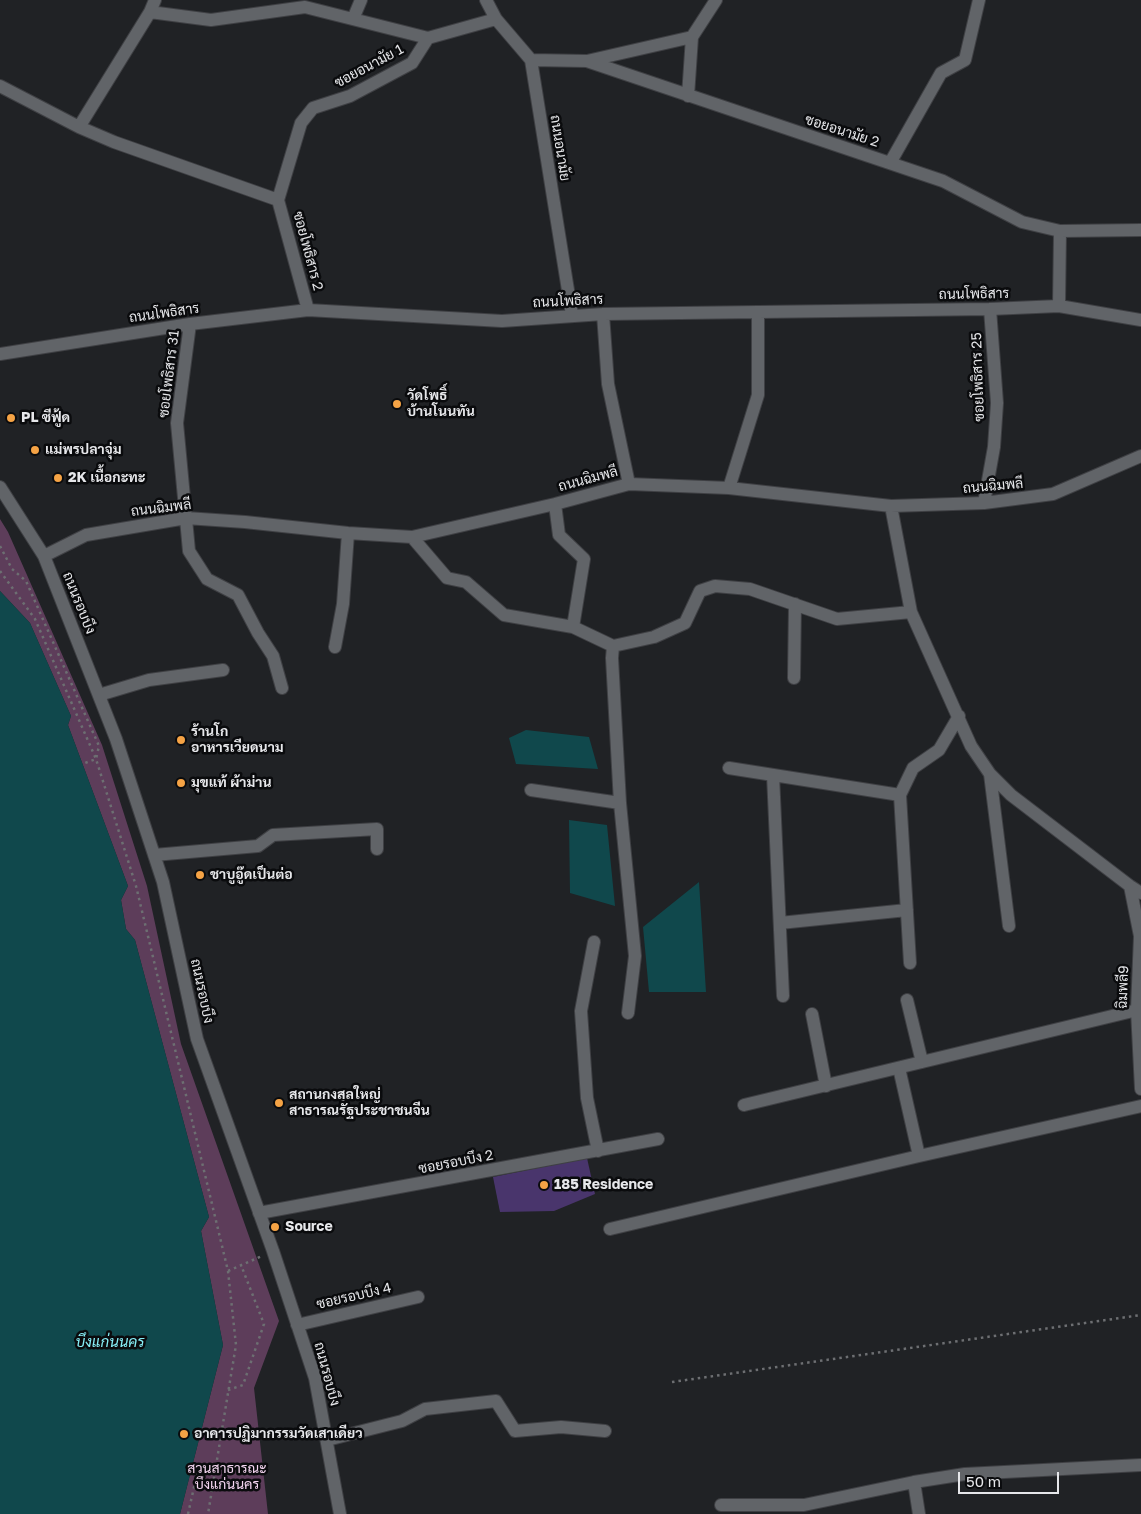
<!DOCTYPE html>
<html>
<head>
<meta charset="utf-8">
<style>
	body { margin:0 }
	#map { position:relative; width:1141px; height:1514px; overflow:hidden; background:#202225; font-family:"Golos Text",sans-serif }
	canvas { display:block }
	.scale { position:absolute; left:958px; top:1472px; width:101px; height:22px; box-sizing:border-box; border:2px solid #e6e7ea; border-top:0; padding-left:6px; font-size:15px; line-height:18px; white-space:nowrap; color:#e6e7ea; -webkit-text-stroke:4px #0a0b0d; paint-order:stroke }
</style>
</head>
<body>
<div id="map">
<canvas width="1141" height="1514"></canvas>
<div class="scale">50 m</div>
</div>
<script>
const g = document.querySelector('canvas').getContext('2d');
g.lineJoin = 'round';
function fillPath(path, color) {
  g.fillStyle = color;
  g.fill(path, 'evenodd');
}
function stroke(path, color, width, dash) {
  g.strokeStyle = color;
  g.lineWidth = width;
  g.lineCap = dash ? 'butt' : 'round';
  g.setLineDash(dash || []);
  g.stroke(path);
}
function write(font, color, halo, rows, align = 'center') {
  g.font = font + ' "Golos Text",Sarabun,sans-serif';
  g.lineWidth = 5;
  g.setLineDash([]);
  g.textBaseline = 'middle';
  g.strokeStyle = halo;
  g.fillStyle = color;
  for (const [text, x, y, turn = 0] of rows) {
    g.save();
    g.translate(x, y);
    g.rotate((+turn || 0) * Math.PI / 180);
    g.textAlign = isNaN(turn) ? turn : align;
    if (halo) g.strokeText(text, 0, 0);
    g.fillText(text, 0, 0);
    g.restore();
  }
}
const green = new Path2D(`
	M0,519L8,532L102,745L147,886L181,1044L279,1321L254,1388L268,1514H180L223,1345L201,1231L209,1217L135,940L126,929L121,900L128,886L68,725L71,716L30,623L0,591Z`);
const water = new Path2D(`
	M0,591L30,623L71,716L68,725L128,886L121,900L126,929L135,940L209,1217L201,1231L223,1345L180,1514H0Z
	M526,730L589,737L598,769L516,764L509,738Z
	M569,820L607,825L615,906L570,893Z
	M699,882L706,992H649L643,927Z`);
const building = new Path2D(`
	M587,1158L595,1194L554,1211L500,1212L493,1177Z`);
const path = new Path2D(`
	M0,546L12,569L26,581L99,746L96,759L85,763
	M0,571L35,619L96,759L136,886L228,1271L236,1345L208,1514
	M228,1271L262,1256
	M672,1382L1141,1315
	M228,1390L243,1385L264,1324L241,1265
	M188,1514L199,1465L215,1467`);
const minor = new Path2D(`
	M155,0L150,12L79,127L114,142L278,200
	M486,0L496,19L531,60L572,315
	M150,12L211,20L305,7L428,38
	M353,19L361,0
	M531,60L587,61L943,181L1022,222L1060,231L1141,230
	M587,61L692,37
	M0,86L79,127
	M688,96L692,37L716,0
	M890,163L941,73L965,60L979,0
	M278,200L301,123L313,108L350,96L412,63L428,38L496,19
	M278,200L308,310
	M1059,306L1060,231
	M603,314L608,384L629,484
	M190,324L177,423L189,551L207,579L238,595L258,633L273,656L282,688
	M0,354L190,324L308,310L502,321L603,314L990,309L1059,306L1141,320
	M0,487L44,556L116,739L163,882L197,1039L273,1251L315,1378L340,1514
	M729,488L758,395V312
	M984,503L994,447L997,403L990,309
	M555,504L559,535L584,559L573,627
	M891,506L911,612L971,746L990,774L1011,795L1130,886L1141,893
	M412,537L447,578L466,582L504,615L573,627L613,646L654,637L685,623L700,591L715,586L750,589L837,619L911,612
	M44,556L86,535L186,518L245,522L348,533L412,537L555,504L629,484L729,488L891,506L984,503L1053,494L1141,456
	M613,646L612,658L620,803L635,956L628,1013
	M335,647L343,604L348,533
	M794,678L795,604
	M99,695L149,680L223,670
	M729,768L900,795
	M990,774L1009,926
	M773,775L783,996
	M531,790L620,803
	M154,855L258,846L273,835L377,829V849
	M1130,886L1140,936L1137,1010L1141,1089
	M780,923L907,910
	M594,942L581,1011L587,1098L598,1151
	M910,963L900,795L913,768L939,750L959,716
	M907,1000L922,1062
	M812,1014L826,1086
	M899,1068L919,1156
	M744,1105L1137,1010
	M259,1213L658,1139
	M610,1229L919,1156L1141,1106
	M297,1325L418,1297
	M327,1440L402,1421L425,1409L496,1401L515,1431L561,1427L605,1431
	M721,1505H804L914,1482
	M919,1514L914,1482L965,1474L1141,1465`);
const markers = [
	[397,404,5,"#f5a345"],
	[11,418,5,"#f5a345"],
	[35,450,5,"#f5a345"],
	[58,478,5,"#f5a345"],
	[181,740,5,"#f5a345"],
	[181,783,5,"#f5a345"],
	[200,875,5,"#f5a345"],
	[279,1103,5,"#f5a345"],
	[544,1185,5,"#f5a345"],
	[275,1227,5,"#f5a345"],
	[184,1434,5,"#f5a345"]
];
const streetNames = [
	["ซอยอนามัย 1",369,66,-28],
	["ซอยอนามัย 2",842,131,18],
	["ถนนอนามัย",560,148,81],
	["ซอยโพธิสาร 2",308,251,75],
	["ถนนโพธิสาร",974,294,-1],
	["ถนนโพธิสาร",568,301,-3],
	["ถนนโพธิสาร",164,313,-8],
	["ซอยโพธิสาร 31",169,374,-83],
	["ซอยโพธิสาร 25",978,377,-92],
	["ถนนฉิมพลี",588,479,-15],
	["ถนนฉิมพลี",993,486,-5],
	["ถนนฉิมพลี",161,508,-7],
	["ถนนรอบบึง",79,603,68],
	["ฉิมพลี9",1123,987,-88],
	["ถนนรอบบึง",202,991,78],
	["ซอยรอบบึง 2",456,1162,-11],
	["ซอยรอบบึง 4",354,1296,-13],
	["ถนนรอบบึง",327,1374,75]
];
const poiNames = [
	["วัดโพธิ์",407,396],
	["บ้านโนนทัน",407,412],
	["PL ซีฟู้ด",21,418],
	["แม่พรปลาจุ่ม",45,450],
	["2K เนื้อกะทะ",68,478],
	["ร้านโก",191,732],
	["อาหารเวียดนาม",191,748],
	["มุขแท้ ผ้าม่าน",191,783],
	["ชาบูอู๊ดเป็นต่อ",210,875],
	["สถานกงสุลใหญ่",289,1095],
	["สาธารณรัฐประชาชนจีน",289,1111],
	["185 Residence",554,1185],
	["Source",285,1227],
	["อาคารปฏิมากรรมวัดเสาเดียว",194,1434]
];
const parkNames = [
	["สวนสาธารณะ",227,1469],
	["บึงแก่นนคร",227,1485]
];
const waterNames = [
	["บึงแก่นนคร",110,1342]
];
fillPath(green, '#5d3d5a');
fillPath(water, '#10484c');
fillPath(building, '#49356c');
stroke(minor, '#3f4044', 14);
stroke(path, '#6d6f72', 2.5, [2.5, 4]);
stroke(minor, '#616468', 12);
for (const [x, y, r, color] of markers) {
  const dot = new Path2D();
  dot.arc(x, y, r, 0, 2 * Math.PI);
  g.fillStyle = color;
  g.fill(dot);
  stroke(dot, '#0a0b0d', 2);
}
write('14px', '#e6e7ea', '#0a0b0d', streetNames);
write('bold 14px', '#e6e7ea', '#0a0b0d', poiNames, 'left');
write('14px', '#f6d7f2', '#0a0b0d', parkNames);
write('italic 15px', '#87f0f8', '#0a0b0d', waterNames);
</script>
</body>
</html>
